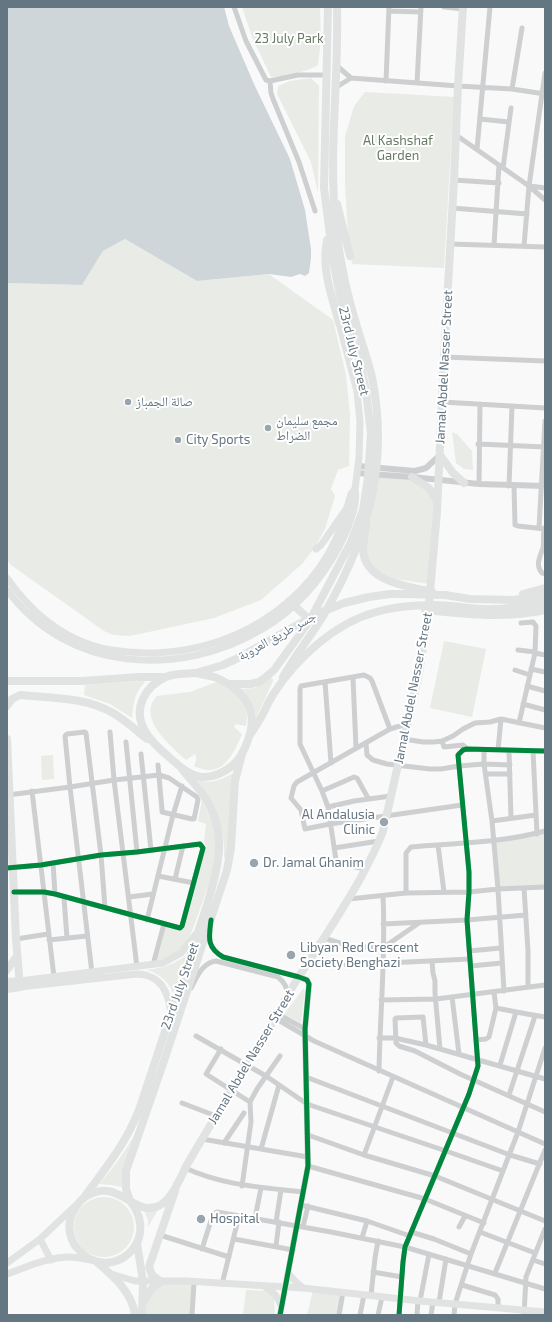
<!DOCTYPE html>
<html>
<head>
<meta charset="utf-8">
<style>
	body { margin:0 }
	#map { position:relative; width:552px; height:1322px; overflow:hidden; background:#f9f9f9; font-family:"Exo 2",sans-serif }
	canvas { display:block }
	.frame { position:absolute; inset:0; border:8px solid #657683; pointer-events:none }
</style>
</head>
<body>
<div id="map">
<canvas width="552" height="1322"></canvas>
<div class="frame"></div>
</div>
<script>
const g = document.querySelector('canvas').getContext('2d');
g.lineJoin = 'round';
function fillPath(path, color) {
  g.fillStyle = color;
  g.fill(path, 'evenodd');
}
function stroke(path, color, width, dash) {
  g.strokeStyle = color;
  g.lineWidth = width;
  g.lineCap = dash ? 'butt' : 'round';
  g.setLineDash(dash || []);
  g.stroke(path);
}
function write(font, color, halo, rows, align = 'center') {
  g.font = font + ' "Exo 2","Noto Naskh Arabic",sans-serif';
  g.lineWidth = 4;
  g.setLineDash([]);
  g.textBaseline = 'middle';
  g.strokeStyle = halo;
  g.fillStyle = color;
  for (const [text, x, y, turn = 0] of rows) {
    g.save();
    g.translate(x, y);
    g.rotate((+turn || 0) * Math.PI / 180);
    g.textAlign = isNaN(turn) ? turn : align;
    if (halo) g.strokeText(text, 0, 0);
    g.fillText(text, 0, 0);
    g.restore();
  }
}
const green = new Path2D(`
	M242,7H320L321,39L318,65C313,70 278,79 271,77L252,37Z
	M311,78L319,86L318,192L311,162L277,94L278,86L290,81Z
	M365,92L454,97L444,268L352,264L348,234L345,185V137L354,106Z
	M125,239L197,281L269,274L333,320L346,375L350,415L349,466L338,470L331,489L335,496L325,529L315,547L302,564L261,600L214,618L130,636L113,635L104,631L11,565L7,560V283L82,285L103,251Z
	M452,432L457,434L472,451L473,470L464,469L456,463Z
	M379,476L411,478L424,488L436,504L429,584L389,578L381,575L366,557L367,526Z
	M444,641L486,649L472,717L430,708Z
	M271,678L273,679V681L256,718C254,705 250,698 241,689L255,688Z
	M144,681L145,682C134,693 133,705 132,718L110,704L84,695L85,685Z
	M219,681C236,694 251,703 246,726L236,724L234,727L242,734C233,755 222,780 194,766L196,760V756L195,754L186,760C171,746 136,718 157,696L190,692Z
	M53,755L54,779L42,780L41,756Z
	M235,772L227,859L224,858C225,827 216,805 197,780C212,784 222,780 235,772Z
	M202,800L211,819L216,834L217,852L208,887L189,939L176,953L164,959L157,961L166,926L177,929L184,928L206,846L204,842L206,824L198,821Z
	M545,831V887L496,889L493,841Z
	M189,953L173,993C168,981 159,973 146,970C163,968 176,964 189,953Z
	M303,989L305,990L301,1023L284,1014Z
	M139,1126L123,1171L122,1187L111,1185L99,1184C115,1166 128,1148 139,1126Z
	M74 1227a30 30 0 1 1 60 0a30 30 0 1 1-60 0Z
	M159,1208L148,1227V1221L144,1209Z
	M161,1282H193L191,1315H142L143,1303Z
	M246,1290L268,1291L274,1297L275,1315H243Z
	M313,1290L342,1292L339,1315H307Z`);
const water = new Path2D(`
	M7,7H224L229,26L254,84L290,159L305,210L311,249V258L309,273L305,276L300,274L291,277L269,274L197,281L125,239L103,251L82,285L7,283Z`);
const minor = new Path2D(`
	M234,7L246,41L266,80L270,81L298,75H327
	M444,7L463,9
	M389,11L421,12
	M336,65L351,78
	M270,81L271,93L273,99L299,162L315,211
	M386,81L389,7
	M417,83L421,7
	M335,88L351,78L458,86L512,89L545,94
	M512,89L522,28
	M480,119L509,122
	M456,135L529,186L545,200
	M477,149L490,7
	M503,168L511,108
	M454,180L499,183
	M530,186L545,188
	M452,208L527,214
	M450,244L545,247
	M494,245L499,165
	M524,246L529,186L545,73
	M444,357L545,361
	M442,402L545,408
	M478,444L545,447
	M479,484L480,404
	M509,486L512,406
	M514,486L515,525L518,526L545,529
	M539,528L545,421
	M544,528C543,535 544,542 543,548C540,557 535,565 542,573L545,574
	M518,650L535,652
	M535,653L545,655
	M531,669L545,672
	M515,670L530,675
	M353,678L356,748
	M325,682L331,763
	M527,686L545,691
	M523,704L545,710
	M519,723L535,653L536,626L533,622L521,623
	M407,724L390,729L297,782L294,786L291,798L301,810L305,829L330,824L462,805
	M110,732L114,780L137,967
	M404,739L423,742H434L442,741L453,736L463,729L475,723L490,722L501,719L545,728
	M442,741L444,747L463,745L467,749
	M126,742L137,852
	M366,743L367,755L373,760L387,764L430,769H441L459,766L484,764L510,765
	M484,750V764L492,821L498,889L504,991
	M498,750L501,719
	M509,751L511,818
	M533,751L537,834
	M141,754L151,850
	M486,774H510
	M32,791L54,977
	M322,791L354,777L357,778L368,798
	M8,795L70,787L114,780L159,775L169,778L197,797L198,800L194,819H192L162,812V810L158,765
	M328,807L354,801L391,796
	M492,821L536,815
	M438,845L444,892
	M334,848L379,841
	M53,863L55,894
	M7,868L41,865L101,855L137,852L200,844L203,848L182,926L180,928L55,894L44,892H14
	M365,869L342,864L336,860L328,807L322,791L300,744V689L301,686L364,675L370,678L372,681L390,729
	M158,876L194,883
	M175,879L183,846
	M524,888L528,951V987
	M406,893V853L411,847C456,843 501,843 545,831
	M129,897L153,894
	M64,898L67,938
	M349,899L406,893L469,892L498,889L545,887
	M147,920L173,815L182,786
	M383,924L467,920L526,915
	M210,930C208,943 212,950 223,957L299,977
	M324,938L352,947H384L419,923
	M16,939L48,934
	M49,940L87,936
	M469,951L501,948
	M432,961L433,973L435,981V993L440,1049
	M153,965L164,924
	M346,965L470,959
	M471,966L502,963
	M92,973L70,787L65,736L67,734L85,732L86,733L101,855L105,908
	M191,988C197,977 202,963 216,961L278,977C284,982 288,987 287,995
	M452,997L459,1054
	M381,1000L436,999L545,985
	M496,1008L527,1014L545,1017
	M278,1014L305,1029
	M275,1018L314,1041L545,1144
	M196,1036L266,1076L307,1104L446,1151L503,1171
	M379,1038H395L426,1045L545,1079
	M476,1040L486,1039L489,1037L496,1008L494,992
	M426,1045L423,1017L396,1018L395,1019L396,1043L399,1046L415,1051L460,1074L545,1112
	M221,1049L206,1074L250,1102
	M500,1065L516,1012
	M379,1071C380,1013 386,954 383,896
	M306,1077L510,1155L540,1164
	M509,1095L535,1016
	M182,1103L216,1116
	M308,1135L364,1155L435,1176L545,1221
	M202,1139L308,1157
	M224,1143L244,1113
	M261,1149L279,1085
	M364,1155L393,1077
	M308,1166L425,1199L484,1223
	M185,1168C225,1186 261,1187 303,1192
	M242,1186L251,1122L250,1102L257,1089L280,1056
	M301,1205L367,1221L410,1236
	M255,1218L261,1188
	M276,1222L281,1190
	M303,1227L308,1206
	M459,1227L465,1216
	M411,1232L434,1239L471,1254
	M480,1232L535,1253
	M160,1235L229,1257
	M362,1238L367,1221
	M234,1239L293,1250
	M276,1246L279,1222
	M202,1249L213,1214L217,1212L331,1232L405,1247L545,1289
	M533,1260L545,1264
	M373,1272L402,1277
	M495,1273L545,1150
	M222,1284L239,1216
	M462,1285L495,1295L498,1299V1307
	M371,1295L375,1258L378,1241
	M420,1301L429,1254
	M439,1302L446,1259
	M192,1315L194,1282
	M339,1315L343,1292
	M360,1315L364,1295
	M378,1315L382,1297
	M399,1315L403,1262L405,1247L469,1094L478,1066L467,920L469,892V872L458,755L463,750L467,749L545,751
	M417,1315L418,1300
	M431,1315L433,1302
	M454,1315L455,1304L471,1254L518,1132L545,1048
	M524,1315L526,1277L545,1229`);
const tertiary = new Path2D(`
	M358,466L415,471L426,468L440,455
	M357,473L412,477L479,484L545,486
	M280,1315L308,1166L305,1029L309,984L307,980L299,977`);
const secondary = new Path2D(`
	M316,549L321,545L347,508L351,494L355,489L359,458L360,422L357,391L339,323
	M7,578C28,608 55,633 91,645C112,652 134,653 156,653C244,649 324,595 347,508
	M7,590C67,672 180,679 264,628C296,609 321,580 339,547C346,533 359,505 355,489
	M20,981L163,963L181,953L197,933
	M20,987L137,974C161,975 168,991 171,1013
	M40,1239L51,1260
	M7,1263L40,1239L75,1206
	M288,1273L297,1283L303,1288
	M7,1274C27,1267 48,1257 70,1257C77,1257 84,1259 91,1260
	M111,1274L135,1281H186L303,1288L420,1301L545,1312
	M265,1287C274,1291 278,1297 281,1306`);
const primary = new Path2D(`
	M337,204L350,256
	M327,240C321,269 332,296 339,323
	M440,455L453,473L464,483
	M412,477L429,488L437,501
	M289,601L310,620
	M283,677C296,653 314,633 327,609C369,535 389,462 372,377C368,360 362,344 357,327C347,295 340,261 336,228C328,154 339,81 337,7
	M229,684H251L259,682L266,677L274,670L298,637L310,620L351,542L363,510L368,477L371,434L366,391L361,366L340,296L333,260L324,188L328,7
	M85,1196C107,1166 125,1145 139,1110L207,905C219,866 228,833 204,796C197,786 189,778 182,769
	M130,1201L126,1189V1171L163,1064L227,870L231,848L235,781L242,754
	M131,1202C162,1243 109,1285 78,1249C71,1242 68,1230 70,1220C72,1212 78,1202 85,1197C119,1174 135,1222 162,1204C174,1195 181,1176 188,1163C211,1123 236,1084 260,1044C273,1022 285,999 298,978C319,946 340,914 359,881C368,864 377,848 383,831L419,673L428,615L437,512L444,357L454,180L458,86L463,7
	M161,1282L152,1275L149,1267L175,1191`);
const trunk = new Path2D(`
	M366,524C365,533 363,542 363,551C367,583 408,586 432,592
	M523,594L545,588
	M425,610C465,614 505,619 545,610
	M196,673L223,665L236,659L319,613L344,603L369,597L390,594H402L445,595L470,599L514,600L545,595
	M196,673C202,675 208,675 214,677C221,679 227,683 233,687C252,702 256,718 248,740C245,749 240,759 232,766C223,773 213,778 201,777C189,775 179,766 170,758C161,750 150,741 144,729C133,708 145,686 166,677C175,673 186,674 196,673Z
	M7,681H82L139,677H166
	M7,706L12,699L20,695C52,698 85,697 113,713C125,720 136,730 147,739
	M250,735C255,727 260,720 264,712C267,705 270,699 274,693C297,658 335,623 376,612C393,607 416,605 433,605C450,605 466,608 482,609C503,610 524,607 545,603
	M7,739L16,939L20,987L7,989
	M7,970L17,956
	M7,982L20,981
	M137,1243L143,1282L142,1315
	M97,1262C114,1277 132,1292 135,1315
	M143,1302L152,1288L161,1282`);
const cycleway = new Path2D(`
	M7,868L41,865L101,855L137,852L200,844L203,848L182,926L180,928L55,894L44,892H14
	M211,920C209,937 206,947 223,957L299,977L307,980L309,984L305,1029L308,1166L280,1315
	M399,1315L403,1262L405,1247L469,1094L478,1066L467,920L469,892V872L458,755L463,750L467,749L545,751`);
const markers = [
	[128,402,4,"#99a4ac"],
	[268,428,4,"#99a4ac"],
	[178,440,4,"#99a4ac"],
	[384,822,5,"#99a4ac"],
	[254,863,5,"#99a4ac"],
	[291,955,5,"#99a4ac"],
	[201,1219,5,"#99a4ac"]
];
const parkNames = [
	["23 July Park",289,39],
	["Al Kashshaf",398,141],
	["Garden",398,156]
];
const streetNames = [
	["23rd July Street",354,351,76],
	["Jamal Abdel Nasser Street",444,367,-87],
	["جسر طريق العروبة",277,636,-29],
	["Jamal Abdel Nasser Street",413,688,-79],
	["23rd July Street",180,986,-71],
	["Jamal Abdel Nasser Street",251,1057,-59]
];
const poiNames = [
	["صالة الجمباز",136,402],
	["مجمع سليمان",276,421],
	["الضراط",276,436],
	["City Sports",186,440],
	["Al Andalusia",375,815,"right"],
	["Clinic",375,830,"right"],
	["Dr. Jamal Ghanim",263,863],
	["Libyan Red Crescent",300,948],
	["Society Benghazi",300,963],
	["Hospital",210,1219]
];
fillPath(green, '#e8ebe6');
fillPath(water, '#ced6d9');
stroke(minor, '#cecfd0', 5);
stroke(tertiary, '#cecfd0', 6);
stroke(secondary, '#e1e2e2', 7);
stroke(primary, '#e1e2e2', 8);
stroke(trunk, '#e1e2e2', 8);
stroke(cycleway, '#00873e', 5);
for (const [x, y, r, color] of markers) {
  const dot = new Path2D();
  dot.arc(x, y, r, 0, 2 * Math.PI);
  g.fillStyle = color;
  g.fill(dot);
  stroke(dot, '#fff', 1.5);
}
write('13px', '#687a64', '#fff', parkNames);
write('13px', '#657683', '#fff', streetNames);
write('13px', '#657683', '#fff', poiNames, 'left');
</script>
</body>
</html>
